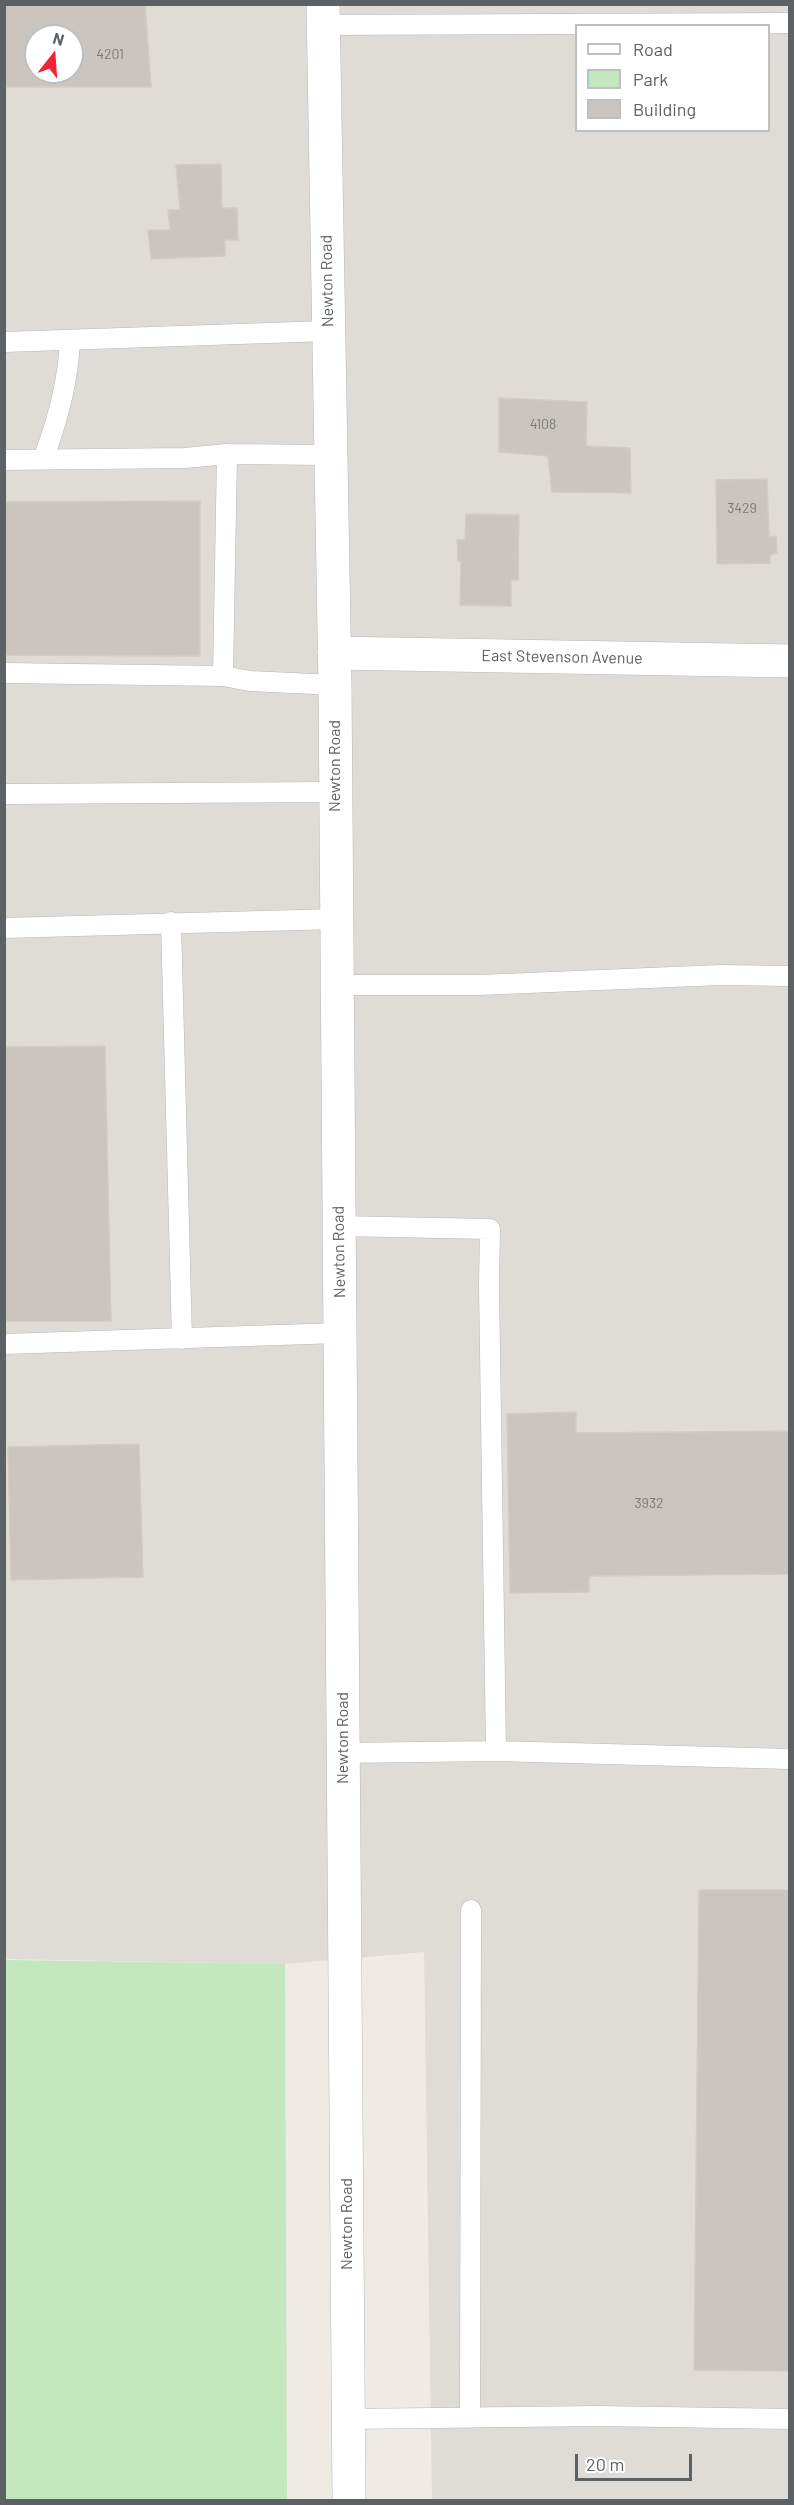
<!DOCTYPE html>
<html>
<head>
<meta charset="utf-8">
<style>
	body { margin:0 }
	#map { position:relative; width:794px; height:2505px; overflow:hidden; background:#efeae3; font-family:Barlow,sans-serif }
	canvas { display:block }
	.frame { position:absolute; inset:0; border:6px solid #5b6165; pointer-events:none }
	.legend { position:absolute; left:575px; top:24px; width:195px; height:108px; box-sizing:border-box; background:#fff; border:2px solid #bdc0c1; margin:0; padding:8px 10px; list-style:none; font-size:18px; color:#5b6165 }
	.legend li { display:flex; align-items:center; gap:12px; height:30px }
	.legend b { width:30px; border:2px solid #bdc0c1 }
	.north { position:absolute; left:24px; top:24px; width:60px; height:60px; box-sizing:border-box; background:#fff; border:2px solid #bdc0c1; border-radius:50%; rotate:17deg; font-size:16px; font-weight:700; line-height:24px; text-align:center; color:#5b6165 }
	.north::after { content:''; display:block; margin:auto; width:21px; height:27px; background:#f52331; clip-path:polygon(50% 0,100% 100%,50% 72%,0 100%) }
	.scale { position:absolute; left:575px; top:2454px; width:117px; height:27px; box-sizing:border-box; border:3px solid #5b6165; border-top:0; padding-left:8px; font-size:18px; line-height:21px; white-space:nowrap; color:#5b6165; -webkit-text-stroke:4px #fff; paint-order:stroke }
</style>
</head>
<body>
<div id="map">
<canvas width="794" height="2505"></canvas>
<div class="frame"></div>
<ul class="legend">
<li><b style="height:8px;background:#fff"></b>Road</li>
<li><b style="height:16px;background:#c4e8bd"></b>Park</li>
<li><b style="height:16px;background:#cac5c0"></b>Building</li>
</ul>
<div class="north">N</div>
<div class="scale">20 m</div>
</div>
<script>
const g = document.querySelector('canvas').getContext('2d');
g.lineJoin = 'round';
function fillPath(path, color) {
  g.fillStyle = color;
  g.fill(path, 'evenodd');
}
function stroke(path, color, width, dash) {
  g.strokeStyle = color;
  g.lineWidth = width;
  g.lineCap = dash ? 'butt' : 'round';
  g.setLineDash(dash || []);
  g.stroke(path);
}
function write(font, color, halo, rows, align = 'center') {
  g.font = font + ' Barlow,sans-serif';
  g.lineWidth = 4.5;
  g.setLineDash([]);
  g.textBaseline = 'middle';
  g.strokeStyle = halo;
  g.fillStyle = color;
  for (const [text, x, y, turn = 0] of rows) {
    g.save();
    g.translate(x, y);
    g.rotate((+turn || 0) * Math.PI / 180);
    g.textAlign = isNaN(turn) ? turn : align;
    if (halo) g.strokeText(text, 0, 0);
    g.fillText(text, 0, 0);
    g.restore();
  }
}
const industrial = new Path2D(`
	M5,5H789V2500H432L424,1952L285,1964L5,1959ZM576,26H768V130H576ZM36,36H72V72H36Z`);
const green = new Path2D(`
	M5,1960L285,1964L287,2500H5Z`);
const building = new Path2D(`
	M145,4L151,87H4V5ZM36,36H72V72H36Z
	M221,164L222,208H237L238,240H225V256L151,259L148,230H170L168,210H180L176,165Z
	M499,398L587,402L586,446L630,448L631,493L552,492L548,456L499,452Z
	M767,479L769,537L776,536L777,553L770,555V563L717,564L716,480Z
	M200,501V656L4,655V502Z
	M466,514L519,515L518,580H511V606L460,605L461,562L458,561L457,540H465Z
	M105,1046L111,1321H4V1047Z
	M576,1412V1433L790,1431V1574L589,1576V1592L510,1593L507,1414Z
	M139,1444L143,1577L11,1580L8,1447Z
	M699,1890H790V2371L694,2370Z`);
const service = new Path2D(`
	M324,25L790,23
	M4,342L327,331
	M330,455L227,454L223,676L250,681L335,685
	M43,459C58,420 68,383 70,341
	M4,460L185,458L227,454
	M4,673L223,676
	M4,794L335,792
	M171,922L182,1339
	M4,928L336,919
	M336,985H479L721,975L790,976
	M338,1226L490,1229L489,1284L496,1751L343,1753
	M4,1344L340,1333
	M496,1751L790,1759
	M470,2418L471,1910
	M348,2419L598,2416L790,2419`);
const minor = new Path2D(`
	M334,653L790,661`);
const tertiary = new Path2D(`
	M323,4L335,685L349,2500`);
const numberNames = [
	["4201",110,54],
	["4108",543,424],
	["3429",742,508],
	["3932",649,1503]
];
const streetNames = [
	["Newton Road",327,281,-91],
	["East Stevenson Avenue",562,657,1],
	["Newton Road",335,766,-90],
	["Newton Road",339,1252,-91],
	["Newton Road",343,1738,-90],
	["Newton Road",347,2224,-90]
];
fillPath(industrial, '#dfdcd7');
fillPath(green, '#c4e8bd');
fillPath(building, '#cac5c0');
stroke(building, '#d4cbc1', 1.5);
stroke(service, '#b4b7bb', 21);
stroke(minor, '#b4b7bb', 34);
stroke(tertiary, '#b4b7bb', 34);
stroke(service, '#fff', 20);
stroke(minor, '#fff', 33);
stroke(tertiary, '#fff', 33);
write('14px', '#777a7c', null, numberNames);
write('16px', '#5b6165', '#fff', streetNames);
</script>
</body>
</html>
